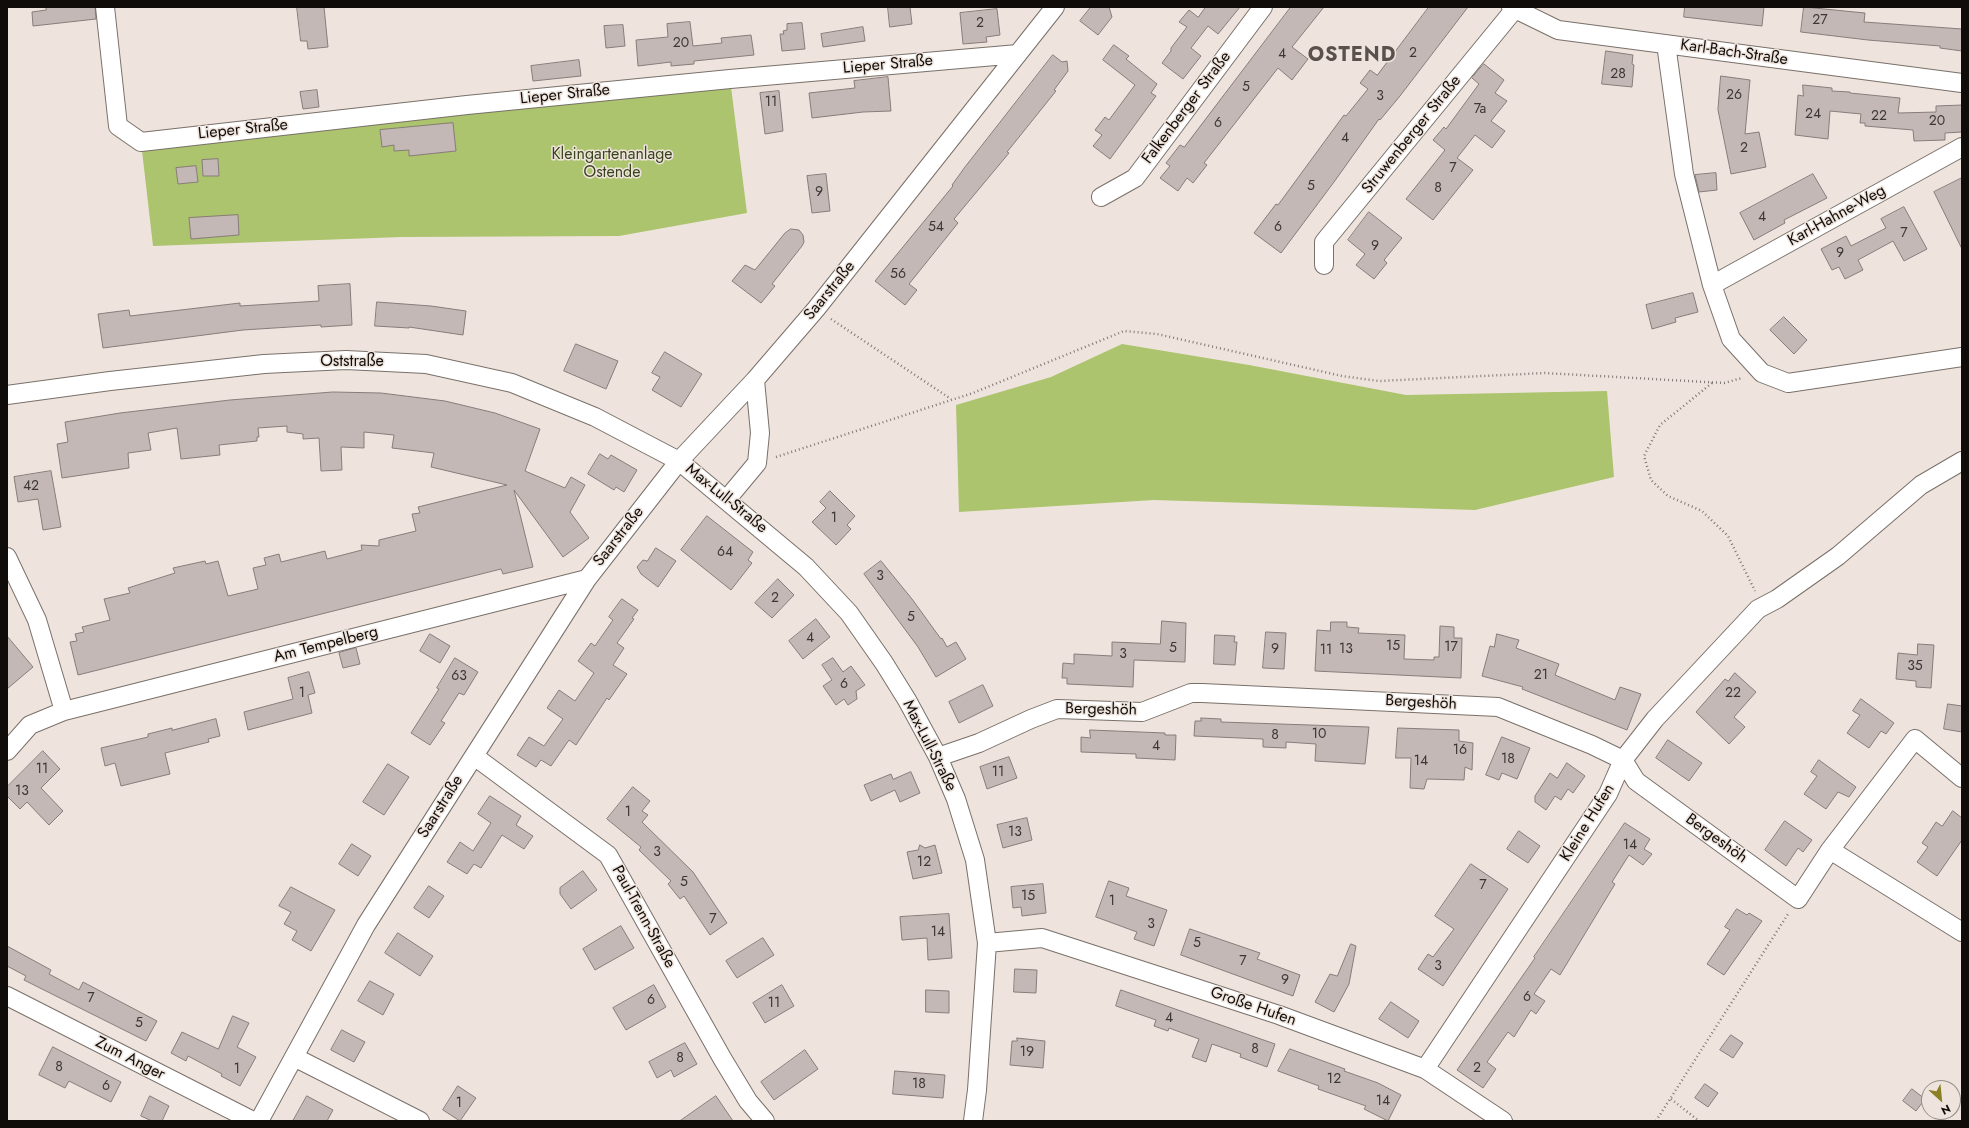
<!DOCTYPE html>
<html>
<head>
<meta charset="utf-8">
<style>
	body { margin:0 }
	#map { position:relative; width:1969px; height:1128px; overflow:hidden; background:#efe4dd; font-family:Jost,sans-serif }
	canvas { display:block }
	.frame { position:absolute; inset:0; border:8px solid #0f0c09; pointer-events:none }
	.north { position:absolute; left:1921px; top:1080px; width:40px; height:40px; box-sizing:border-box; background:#efe4dd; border:1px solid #958e88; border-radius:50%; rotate:153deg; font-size:11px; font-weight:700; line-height:16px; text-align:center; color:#0f0c09 }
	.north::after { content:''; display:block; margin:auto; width:14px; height:18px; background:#8c8027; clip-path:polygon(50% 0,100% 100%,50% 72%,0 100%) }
</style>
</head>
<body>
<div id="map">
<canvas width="1969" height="1128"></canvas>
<div class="frame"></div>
<div class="north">N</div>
</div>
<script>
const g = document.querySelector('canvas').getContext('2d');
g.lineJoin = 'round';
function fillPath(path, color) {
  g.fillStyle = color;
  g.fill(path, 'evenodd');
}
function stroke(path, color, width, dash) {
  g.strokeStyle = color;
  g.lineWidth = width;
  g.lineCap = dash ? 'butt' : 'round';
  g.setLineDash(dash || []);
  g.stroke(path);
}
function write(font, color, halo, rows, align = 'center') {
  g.font = font + ' Jost,sans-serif';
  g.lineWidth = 3;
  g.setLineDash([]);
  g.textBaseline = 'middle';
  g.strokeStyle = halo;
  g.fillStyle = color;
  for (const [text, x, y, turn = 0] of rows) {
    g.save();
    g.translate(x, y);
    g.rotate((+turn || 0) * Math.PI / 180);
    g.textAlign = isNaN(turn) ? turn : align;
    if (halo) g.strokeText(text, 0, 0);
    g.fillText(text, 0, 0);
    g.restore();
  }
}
const green = new Path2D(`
	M730,79L747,213L619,236L402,237L153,246L141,142Z
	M1122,344L1249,365L1406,395L1607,391L1614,477L1475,510L1154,500L959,512L956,405L1051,377Z`);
const building = new Path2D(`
	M46,7H95L96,19L33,26L32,12L46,10Z
	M297,7H324L328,47L308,49L307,41H301Z
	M888,7H910L912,24L890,27Z
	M1091,7H1109L1112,17L1098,35L1080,21Z
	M1206,7H1240L1218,34L1208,26L1191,48L1201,56L1183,79L1162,63L1171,51V48L1187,27L1179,22L1189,10L1198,17Z
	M1291,7H1324L1292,47L1308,59L1292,80L1278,68L1204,163L1207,165L1193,183L1187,178L1178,191L1160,178L1170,166L1166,163L1180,145L1184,147Z
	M1429,7H1468L1400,96L1380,120L1379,119L1334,182L1281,253L1254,233L1276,204L1278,205L1344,115L1346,116L1368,89L1360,83L1370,70L1377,75Z
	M1685,7H1764L1762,26L1684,17Z
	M1804,7L1865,13L1864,22L1962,29V51L1940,48V46L1868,40L1801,32Z
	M997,9L1000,35L986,37L987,42L963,44L960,13Z
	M690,22L693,46L722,43L721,38L751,35L754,55L694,61V64L671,66V62L638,66L636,40L668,37L667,24Z
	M802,23L805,49L782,51L780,34H784L783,31L787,30V24Z
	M623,25L625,46L606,48L604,26Z
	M863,27L865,41L823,47L821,34Z
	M1114,45L1129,56L1126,59L1157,84L1151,93L1156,96L1110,159L1093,146L1102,135L1095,130L1105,117L1109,120L1135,85L1103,60Z
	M1606,51L1633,55L1632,64L1634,65L1632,87L1602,84Z
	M1053,55L1062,62L1067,61L1068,71L1054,90L1056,91L1007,152L1009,153L954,219L958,223L909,284L917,290L905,305L875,281L953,186L952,185L965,167Z
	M579,60L581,76L533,81L531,66Z
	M1484,64L1504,80L1495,93L1507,101L1491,121L1505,131L1492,148L1475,135L1457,158L1473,170L1433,220L1406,199L1445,150L1433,140L1444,127L1446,129L1479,84L1472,78Z
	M1721,76L1750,80L1745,134L1759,132L1766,167L1731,174L1718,110Z
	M888,77L891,111L863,112L812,118L809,93L855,88L854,81Z
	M1803,85L1832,88V91L1850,92V93L1900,98L1898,113L1936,112V106L1962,105V132L1945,133V140L1914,141L1913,130L1865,126V123H1860L1861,114L1830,111L1828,139L1795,135L1798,95L1803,96Z
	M317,90L319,107L303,109L300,92Z
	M779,91L783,131L765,134L760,93Z
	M453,123L456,151L409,156V150L394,151V145L382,147L380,130Z
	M218,159L219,176H203L202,160Z
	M196,166L198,182L178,184L176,168Z
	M1716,173L1717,190L1699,192L1695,175Z
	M826,174L830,211L812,213L807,176Z
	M1813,174L1827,198L1784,220L1785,223L1754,240L1740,213Z
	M1962,178V249L1934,192Z
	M1904,207L1927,249L1904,261L1893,241L1858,260L1863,270L1845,279L1839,267L1832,270L1821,249L1846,236L1851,246L1886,228L1881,219Z
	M1369,212L1402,238L1384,260L1387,263L1374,279L1356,265L1365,254L1348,240Z
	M238,215L239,235L191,239L189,218Z
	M791,229L799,230L803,235L804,242L802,246L772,284L775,286L761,303L732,281L745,265L755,270L785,233Z
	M350,284L352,325L321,327V325L243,330L103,348L98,314L129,310L130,316L240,303V306L319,301L318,286Z
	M1693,293L1698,312L1675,318L1676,322L1652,329L1646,305Z
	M377,302L431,306L466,311L463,335L409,327V328L375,326Z
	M1784,317L1807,340L1794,354L1770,330Z
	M576,344L618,361L606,389L564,371Z
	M665,352L702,374L681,407L652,390L660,377L652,373Z
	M333,392L381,393L445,401L495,413L540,429L525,471L565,488L571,477L585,485L570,512L589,538L563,557L514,490L533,567L503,574L501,569L78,675L70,642L77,641L75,634L84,632L82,627L110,620L104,599L130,593L128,588L175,573L173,568L205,561L206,564L218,561L228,596L258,589L253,568L266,565L264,558L279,554L281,562L325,551L327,559L362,550L361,545L379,546V540L416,531L412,514L420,513L418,507L507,485L431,467L434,453L392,448L394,435L364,432V448L341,447L342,470L321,471L319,438L303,439V434L287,432V426L258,428L259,437H257V441L219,445L220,455L181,459L177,428L148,433L151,450L128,453L129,468L62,478L57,444L68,442L65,422L120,413L230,400Z
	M600,454L608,459L611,455L637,470L624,492L616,487L614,490L588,474Z
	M51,471L61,527L43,530L38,499L18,502L14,477Z
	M830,491L855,516L847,525L851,529L836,545L812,522L826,508L820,502Z
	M707,516L753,552L748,560L752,563L731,590L681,550Z
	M656,548L676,561L658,587L641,574L637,567L643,560L647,561Z
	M881,561L912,599L941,639L942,638L947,647L956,642L966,659L936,677L918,647L864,574Z
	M778,579L794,595L772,618L755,603Z
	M622,599L638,610L632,618L634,619L617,643L624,648L613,665L627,674L609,700L607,698L576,745L569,740L551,766L541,760L536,767L517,755L529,737L544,746L563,719L547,708L559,690L575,701L594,673L578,661L591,643L595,646L613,620L609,617Z
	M816,619L830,637L803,659L789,641Z
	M1162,621L1186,623L1185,662L1134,660L1133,687L1067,684V678H1062L1063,663L1074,664V654L1112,656V642L1160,644Z
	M1331,622H1347V627L1359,628L1358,633L1405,635L1404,659L1434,660V657H1439L1440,626L1454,627V638H1462L1461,678L1315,671L1317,630L1330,631Z
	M1266,632L1286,633L1284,669L1263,668Z
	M430,634L450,646L440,663L420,651Z
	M1497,634L1519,640L1516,648L1559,664L1555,675L1615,700L1620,687L1641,694L1627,730L1522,689L1523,687L1482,676L1490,646L1494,647Z
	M1215,635L1235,636L1234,642H1237L1235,665L1214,664Z
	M7,636L33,667L7,689Z
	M1918,644L1934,645L1931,688L1916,687V681L1896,679L1898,653L1917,655Z
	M356,648L360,664L343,668L339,653Z
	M455,658L478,672L464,695L459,693L441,721L445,723L430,745L411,733L439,689L437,688Z
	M833,658L843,672L851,666L865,685L856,691L857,699L848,705L844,699L836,705L823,686L832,680L822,665Z
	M309,672L315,693L308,695L312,713L248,730L244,712L293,699L288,678Z
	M1735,673L1756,692L1734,717L1745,727L1729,744L1696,712L1725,679L1728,681Z
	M983,685L993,706L959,723L949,702Z
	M1861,699L1894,723L1886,734L1881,731L1869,748L1847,733L1860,715L1853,711Z
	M1948,704L1962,706V732L1944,729Z
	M1201,718L1221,719V722L1369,727L1365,764L1315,761L1316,744L1286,742V748L1263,747V739L1194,736L1195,721H1201Z
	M216,719L220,736L208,739L209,742L165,753L170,774L121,786L115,763L105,766L101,748L148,737V734L172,728V730Z
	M1398,728L1459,730V741L1473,743L1472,770L1465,767L1464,780L1427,779L1424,789L1410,788L1411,758H1396Z
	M1090,730L1165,733V735H1176L1175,760L1136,758V754L1081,752V737L1090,738Z
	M1502,737L1530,748L1517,779L1502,773L1499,780L1486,775Z
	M1668,740L1702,763L1689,781L1656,758Z
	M43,751L60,769L41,788L63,811L49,825L27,802L20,809L7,796V787Z
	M1009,757L1017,778L987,789L980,767Z
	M1819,760L1856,787L1849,797L1838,792L1826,809L1804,794L1817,776L1811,772Z
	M1567,763L1585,776L1573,793L1568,789L1561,800L1555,796L1546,810L1535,802V796L1550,773L1557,778Z
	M388,764L409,777L384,815L363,802Z
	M911,772L920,793L900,802L895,790L871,801L864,785L891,774L893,779Z
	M633,787L650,801L642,811L648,815L642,822L693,872L727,923L710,935L684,896L680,899L668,884L671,881L639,850L641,847L607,819Z
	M490,796L521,816L516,825L533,836L524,849L502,835L481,868L474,864L467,874L447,862L460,842L473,851L491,823L478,814Z
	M1953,811L1962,818V840L1937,876L1917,862L1928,847L1922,843L1929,833L1936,822L1942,826Z
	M1027,818L1032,840L1003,848L997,825Z
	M1785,821L1812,840L1803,852L1798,848L1786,866L1765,850Z
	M1625,823L1650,839L1644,849L1652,854L1643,865L1629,855L1612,882L1615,884L1560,975L1551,969L1534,994L1545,1001L1536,1014L1531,1010L1514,1037L1508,1032L1487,1062L1496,1069L1483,1088L1457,1070L1535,958L1534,957Z
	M1519,831L1540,846L1528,863L1507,849Z
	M352,844L371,856L358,876L339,864Z
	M920,845L925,848L935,845L942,873L913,879L907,852L918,850Z
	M1471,864L1508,889L1443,986L1418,969L1428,954L1433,957L1454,929L1435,916Z
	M583,871L597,890L571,909L560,894V888Z
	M1109,881L1129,888L1126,896L1167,910L1154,946L1134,939L1137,932L1096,917Z
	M1043,884L1046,913L1022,916L1021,907L1013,908L1011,887Z
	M429,886L444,896L429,918L414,908Z
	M291,887L335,910L311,951L292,940L297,931L284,924L291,912L279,906Z
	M1737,909L1747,915L1749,913L1762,921L1724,975L1707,964L1730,930L1725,927Z
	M949,914L952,958L928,960L927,938L902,940L900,917Z
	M621,926L634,948L595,970L583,949Z
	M1190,929L1260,953L1257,959L1300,975L1293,996L1181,955Z
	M398,933L433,956L420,976L385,953Z
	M763,938L774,955L737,978L726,961Z
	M1351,944L1356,946L1349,984L1334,1012L1315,1002L1330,974L1337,976Z
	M7,946L51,970L49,974L79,990L83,982L157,1021L146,1041L24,980L26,976L7,966Z
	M1015,969L1037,970L1036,993L1014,992Z
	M370,981L394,994L383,1015L358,1001Z
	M654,985L666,1007L626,1030L613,1008Z
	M782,985L794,1006L765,1023L753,1003Z
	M926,990L949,991V1013L926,1012Z
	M1121,990L1275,1044L1267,1067L1240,1057L1241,1054L1212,1044L1206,1062L1192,1057L1199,1039L1169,1028L1168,1031L1154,1026L1156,1020L1116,1006Z
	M1391,1002L1419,1021L1408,1038L1379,1019Z
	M233,1016L249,1023L237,1047L256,1057L240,1086L221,1076L222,1074L188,1056L186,1061L171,1053L182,1032L218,1049Z
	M342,1030L365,1042L354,1062L331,1050Z
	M1731,1035L1743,1043L1733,1058L1720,1050Z
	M1017,1038L1045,1041L1043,1068L1010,1065L1012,1041H1017Z
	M685,1043L697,1064L674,1077L671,1070L657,1078L649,1062Z
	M53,1047L121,1082L111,1102L69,1081L65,1088L39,1075Z
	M1290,1049L1345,1069L1344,1071L1378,1083L1401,1095L1388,1121L1364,1109L1366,1106L1318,1089L1319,1086L1278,1071Z
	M805,1050L818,1069L774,1100L761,1082Z
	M895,1071L945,1075L943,1098L893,1094Z
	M1705,1084L1718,1093L1708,1107L1695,1098Z
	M458,1086L476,1098L460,1121L443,1110Z
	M1912,1089L1925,1099L1916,1111L1903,1101Z
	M150,1096L169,1106L162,1121H152L141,1116Z
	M307,1096L333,1110L327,1121H293Z
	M716,1096L733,1121H680Z`);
const path = new Path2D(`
	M831,319L951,399
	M1712,383L1660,425L1644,456L1651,480L1668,496L1702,511L1728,536L1755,591
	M776,457L973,393L1124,331L1157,334L1342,376L1379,381L1545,373L1724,383L1742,378
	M1671,1099L1699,1121
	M1656,1121L1788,914`);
const minor = new Path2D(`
	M105,7L118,126L141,142L467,105L730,79L1018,54
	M1511,7L1558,30L1962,83
	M1666,44L1684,174L1712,285L1731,339L1762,373L1788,383L1962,357
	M1101,197L1135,178L1263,7
	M1324,265V242L1514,10
	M1712,285L1962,147
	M7,395L110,381L264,364L346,360L426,364L512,383L595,417L679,461L806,567L849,613L884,663L907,700L938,757L956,799L975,860L987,943L977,1090L973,1121
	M727,499L757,463L760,433L755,380
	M7,557L37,620L64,711
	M7,751L30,725L64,711L587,579
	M474,756L608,855L722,1058L748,1101L765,1121
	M938,757L979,743L1031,719L1057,709L1142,712L1191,693H1202L1498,707L1592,745L1623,760L1636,781L1798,899L1830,850L1915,739L1962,778
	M1830,850L1962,932
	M987,943L1042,938L1279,1015L1425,1069L1503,1121
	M7,996L253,1121
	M294,1057L420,1121
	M1425,1069L1608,794L1623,760L1655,719L1758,609L1777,599L1838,556L1921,485L1962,461
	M259,1121L366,925L587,579L679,461L755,380L816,309L1055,7`);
const numberNames = [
	["27",1820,21],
	["2",980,24],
	["20",681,44],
	["2",1413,54],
	["4",1282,55],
	["28",1618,75],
	["5",1246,88],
	["26",1734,96],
	["3",1380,97],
	["11",771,103],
	["7a",1480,110],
	["24",1813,115],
	["22",1879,117],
	["20",1937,122],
	["6",1218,124],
	["4",1345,139],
	["2",1744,149],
	["7",1453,169],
	["5",1311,187],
	["8",1438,189],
	["9",819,193],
	["4",1762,218],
	["54",936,228],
	["6",1278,228],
	["7",1904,234],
	["9",1375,247],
	["9",1840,254],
	["56",898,275],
	["42",31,487],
	["1",834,519],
	["64",725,553],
	["3",880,577],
	["2",775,599],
	["5",911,618],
	["4",810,639],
	["15",1393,647],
	["17",1451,648],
	["5",1173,649],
	["9",1275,650],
	["13",1346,650],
	["11",1326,651],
	["3",1123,655],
	["35",1915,667],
	["21",1541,676],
	["63",459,677],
	["6",844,685],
	["1",302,694],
	["22",1733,694],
	["10",1319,735],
	["8",1275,736],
	["4",1156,747],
	["16",1460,751],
	["18",1508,760],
	["14",1421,762],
	["11",42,770],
	["11",998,773],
	["13",22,792],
	["1",628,813],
	["13",1015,833],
	["14",1630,846],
	["3",657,853],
	["12",924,863],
	["5",684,883],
	["7",1483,886],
	["15",1028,897],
	["1",1112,902],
	["7",713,920],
	["3",1151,925],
	["14",938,933],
	["5",1197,944],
	["7",1243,962],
	["3",1438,967],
	["9",1285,981],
	["6",1527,998],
	["7",91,999],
	["6",651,1001],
	["11",774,1004],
	["4",1169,1019],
	["5",139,1024],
	["8",1255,1050],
	["19",1027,1053],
	["8",680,1059],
	["8",59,1068],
	["2",1477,1069],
	["1",237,1070],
	["12",1334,1080],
	["18",919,1085],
	["6",106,1087],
	["14",1383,1102],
	["1",459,1104]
];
const streetNames = [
	["Karl-Bach-Straße",1734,53,8],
	["Lieper Straße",888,65,-5],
	["Lieper Straße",565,95,-6],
	["Falkenberger Straße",1187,108,-53],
	["Lieper Straße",243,130,-6],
	["Struwenberger Straße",1412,135,-51],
	["Karl-Hahne-Weg",1837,216,-29],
	["Saarstraße",830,291,-51],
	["Oststraße",352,362],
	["Max-Lull-Straße",726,499,39],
	["Saarstraße",619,537,-52],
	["Am Tempelberg",326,645,-14],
	["Bergeshöh",1421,703,3],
	["Bergeshöh",1101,710,1],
	["Max-Lull-Straße",929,746,63],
	["Saarstraße",441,807,-58],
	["Kleine Hufen",1588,823,-58],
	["Bergeshöh",1716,839,36],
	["Paul-Trenn-Straße",643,917,61],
	["Große Hufen",1253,1007,19],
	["Zum Anger",130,1059,27]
];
const parkNames = [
	["Kleingartenanlage",612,155],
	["Ostende",612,173]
];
const districtNames = [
	["OSTEND",1352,56]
];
fillPath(green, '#abc46d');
fillPath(building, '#c4b8b6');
stroke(building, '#887c7b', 1);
stroke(minor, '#797069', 20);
stroke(path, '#807974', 2.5, [1, 3]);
stroke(minor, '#fff', 18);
write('14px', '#3c3734', null, numberNames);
write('16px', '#0f0c09', '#efe4dd', streetNames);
write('16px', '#38431b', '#efe4dd', parkNames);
g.letterSpacing = '1px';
write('bold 20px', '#5a514c', '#efe4dd', districtNames);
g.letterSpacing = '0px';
</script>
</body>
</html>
